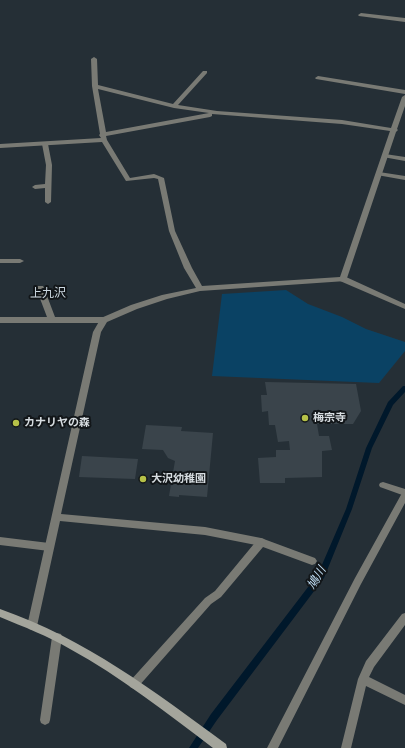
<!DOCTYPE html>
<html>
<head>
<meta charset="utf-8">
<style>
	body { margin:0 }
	canvas { display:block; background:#252f36 }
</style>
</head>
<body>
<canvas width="405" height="748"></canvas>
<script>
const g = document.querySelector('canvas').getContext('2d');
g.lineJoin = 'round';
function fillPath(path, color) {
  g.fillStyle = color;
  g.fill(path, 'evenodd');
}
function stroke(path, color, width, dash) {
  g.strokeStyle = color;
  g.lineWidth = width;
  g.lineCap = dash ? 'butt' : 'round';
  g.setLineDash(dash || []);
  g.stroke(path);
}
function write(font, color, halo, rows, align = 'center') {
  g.font = font + ' Bitter,"Noto Sans JP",serif';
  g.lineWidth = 4;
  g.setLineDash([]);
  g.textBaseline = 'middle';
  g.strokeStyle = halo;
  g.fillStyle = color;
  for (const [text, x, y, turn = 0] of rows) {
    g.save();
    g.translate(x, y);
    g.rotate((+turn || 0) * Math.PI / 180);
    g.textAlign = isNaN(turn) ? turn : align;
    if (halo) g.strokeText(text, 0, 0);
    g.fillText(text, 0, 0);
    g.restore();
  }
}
const green = new Path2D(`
	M286,290L308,304L342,317L366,329L405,342V351L379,383L212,376L222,294Z`);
const stream = new Path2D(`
	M403,386H405V392L393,405L372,448L352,509L324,578L217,720L198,748H189L211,714L318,574L346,509L366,448L388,402Z`);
const building = new Path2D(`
	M265,382L356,384L361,411L353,424H317L319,436H329L332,450L322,451V477L285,478V483H260L258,458L276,457V450H290L289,441L278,442L275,425H269L268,411L262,412L261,395H267Z
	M146,425L182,427L181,431L213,433L207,497L179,495V497L169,496L175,461L168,458L163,450L142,449Z
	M82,456L138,459L135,479L79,477Z`);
const lane = new Path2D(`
	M361,13L405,18V22L359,16L358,15Z
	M318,76L405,90V94L316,79L315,78Z
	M45,142L48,144L52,165L51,202L48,204L45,202V188L35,189L32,187L35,185L45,184L46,165L42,144Z
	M385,154L405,157V161L383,157L382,156Z
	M379,172L405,176V180L377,175L376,174Z
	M0,259H20L24,261L20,263H0Z
	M340,277H346L405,304V309L340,281L339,279Z
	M37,286H43L44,288L55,317H104L108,320L104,323H0V317H47L36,288Z
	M383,482L405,489V496L380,487L379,485L380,483Z
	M0,537L49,543L52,544L54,547L52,550L49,551L0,545Z
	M261,538L315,558L317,561L315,564L312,565L263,547L221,597L211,604L138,687L134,689L130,687L129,684L130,681L205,598L215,591L258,539Z
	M57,633L61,634L62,637L50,720L49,723L45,725L41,723L40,720L52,637L53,634Z`);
const street = new Path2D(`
	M94,57L97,59L98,85L173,104L203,71H207V73L178,105L217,111L342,120L391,128L402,97L405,95V106L397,129L398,130L396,132L346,281L200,291L167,299L137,309L107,322L101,332L61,514L205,527L261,538L264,539L266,542L264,545L261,546L205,535L60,521L37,626L35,629L32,630L29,629L27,626L93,332L101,318L131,305L162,295L196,288L184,268L169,231L158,179L154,178L126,181L102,142L0,148V144L101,138L99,135L100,134L92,86L91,59ZM98,89L174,108L209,113L106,132ZM212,114L342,124L390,131L340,277L202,286L192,268L175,231L164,178L154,174L130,178L107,140L106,136L210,117L212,116Z
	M405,492V503L361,584L278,748H267L355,578L402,493Z
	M405,613V625L374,667L369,677L405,695V705L366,686L351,748H341L358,679L366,661L402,614Z`);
const secondary = new Path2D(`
	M0,609C86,639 154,691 226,744L227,748H213C167,713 121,677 70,649C48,636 24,627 0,617Z`);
const markers = [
	[305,418,4,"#b6c148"],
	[16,423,4,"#b6c148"],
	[143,479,4,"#b6c148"]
];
const poiNames = [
	["梅宗寺",313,418],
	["カナリヤの森",24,423],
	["大沢幼稚園",151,479]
];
const neighbourhoodNames = [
	["上九沢",48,294]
];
const waterNames = [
	["鳩川",317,578,-59]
];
fillPath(green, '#0a4264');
fillPath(stream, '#00182b');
fillPath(building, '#3a444b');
fillPath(lane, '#797a74');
fillPath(street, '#797a74');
fillPath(secondary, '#a4a59c');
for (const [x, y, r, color] of markers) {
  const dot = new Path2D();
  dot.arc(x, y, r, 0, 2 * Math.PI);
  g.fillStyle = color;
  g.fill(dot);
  stroke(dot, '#121619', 1.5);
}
write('bold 11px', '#d6dce0', '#121619', poiNames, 'left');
write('12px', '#cdd9e2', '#121619', neighbourhoodNames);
write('italic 12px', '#c1dff6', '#121619', waterNames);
</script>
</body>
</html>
